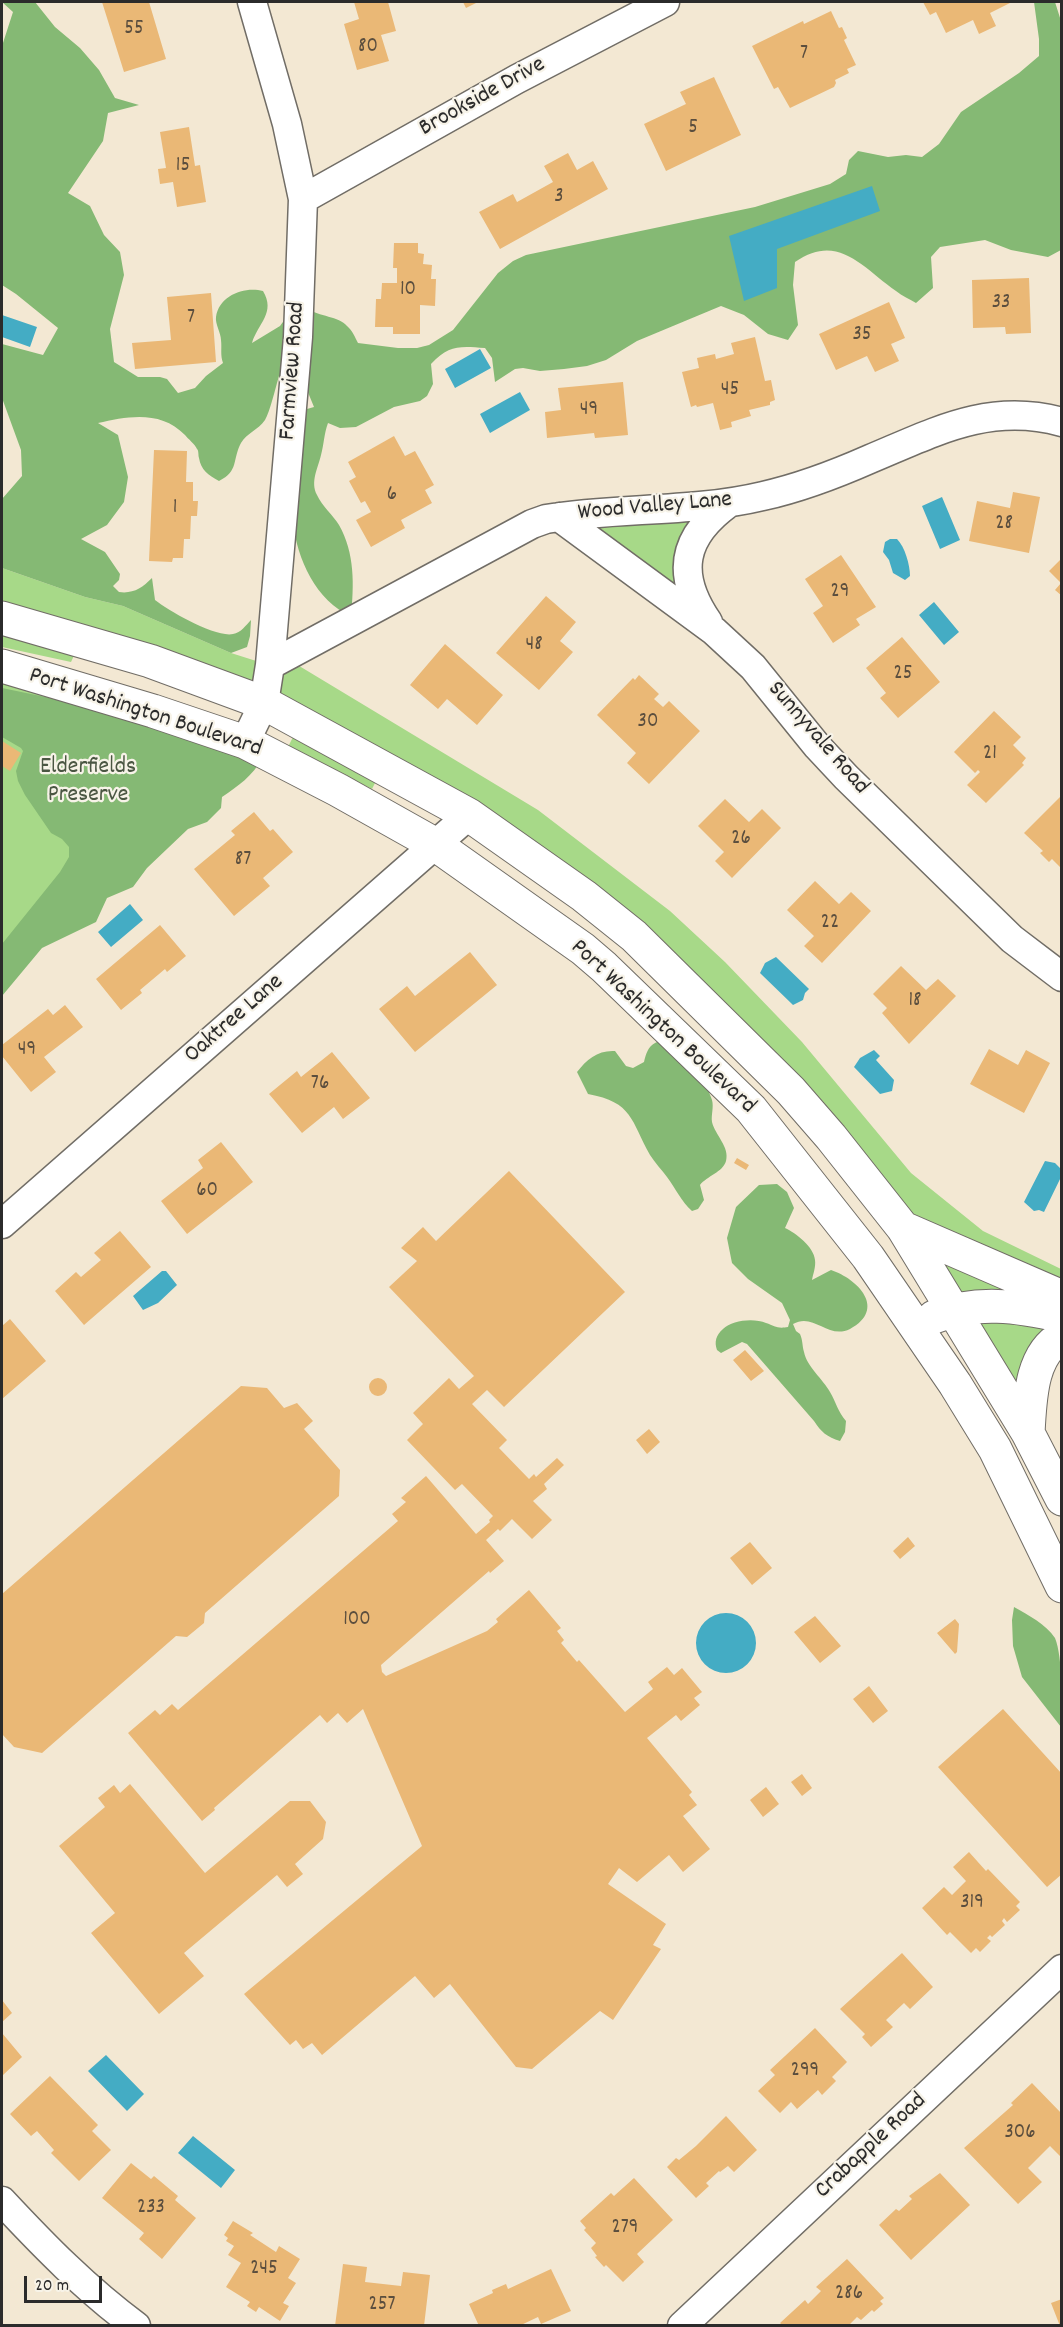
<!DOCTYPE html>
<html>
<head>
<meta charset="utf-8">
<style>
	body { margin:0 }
	#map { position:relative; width:1063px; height:2327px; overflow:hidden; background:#f3e8d3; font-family:Dekko,sans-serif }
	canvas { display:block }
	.frame { position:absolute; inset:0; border:3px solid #2b2b2b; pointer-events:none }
	.scale { position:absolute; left:24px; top:2276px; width:78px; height:27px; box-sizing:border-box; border:3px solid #2b2b2b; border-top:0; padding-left:8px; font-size:18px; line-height:21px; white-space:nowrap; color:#2b2b2b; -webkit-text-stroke:4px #f7f3e8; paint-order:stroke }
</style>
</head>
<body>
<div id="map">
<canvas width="1063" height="2327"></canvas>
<div class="frame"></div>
<div class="scale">20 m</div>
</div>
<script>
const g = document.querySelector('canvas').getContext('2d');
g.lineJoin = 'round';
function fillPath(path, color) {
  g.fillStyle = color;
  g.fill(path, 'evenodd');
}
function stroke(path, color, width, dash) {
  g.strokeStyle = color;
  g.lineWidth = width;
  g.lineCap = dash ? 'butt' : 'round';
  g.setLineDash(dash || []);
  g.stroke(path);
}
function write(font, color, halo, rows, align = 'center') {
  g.font = font + ' Dekko,sans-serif';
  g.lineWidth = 4.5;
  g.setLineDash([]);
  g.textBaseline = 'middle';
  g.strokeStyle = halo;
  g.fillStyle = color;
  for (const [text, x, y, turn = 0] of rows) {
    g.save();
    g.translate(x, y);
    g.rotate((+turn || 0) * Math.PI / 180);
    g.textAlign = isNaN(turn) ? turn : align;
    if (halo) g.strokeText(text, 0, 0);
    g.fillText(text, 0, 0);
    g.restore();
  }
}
const green = new Path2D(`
	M729,503L700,529L697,603L559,517Z
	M2,568L85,597L123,606L231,653L272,666L286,658L538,810L670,911L725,962L802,1042L911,1173L983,1231L1061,1269V1337L1030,1407L903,1228L636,937L264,703L2,618Z
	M2,628L77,649L71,662L2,647Z
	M2,666L245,742L2,968Z
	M296,731L380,773L372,789L288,747Z`);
const forest = new Path2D(`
	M2,2H35L55,27L80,48L99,70L115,98L139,105L108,113L103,141L68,193L90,206L104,235L120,252L124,275L110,329L114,362L138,377H160L167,379L178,393L195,388L206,376L223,363C220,355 222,348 221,340C221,333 215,324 216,317C219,295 245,286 263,291C276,313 258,323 252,343L280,326L288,315L307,308C319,317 339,316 347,326C352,330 355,337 358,343L398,348H417L429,345L453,330L498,273L513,261L526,255L755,207L830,184L846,174L849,160L858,151L888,157L906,155L922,157L939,144L961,112L1019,73L1039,56V39L1034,2H1055L1061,21V250L1048,257L1011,250L985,240L940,247L931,257L933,288L916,303C910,299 902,296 896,291C862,267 838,232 795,262L793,285L798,325L788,340L768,334L744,315L721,306L637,341L606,360L587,366L564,369L540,371L523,368L515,369L495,382L492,358L485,348C459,346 449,345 431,364L433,384L427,396L420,401L394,407L356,427L340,428L328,423C324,434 324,444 321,455C318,468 310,482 317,495C322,506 333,515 339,525C355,553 354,585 351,616C316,601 297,559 293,522C292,512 295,500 296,490C298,465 300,441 302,416L307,409L314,407L307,390L279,376C276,386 270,412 265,420C258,430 247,433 241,443C232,460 239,471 219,481C208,475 201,470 199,458C198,455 199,451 197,449C195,444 188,439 185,435C161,410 128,416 98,423L118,435L128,477L124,502L107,525L81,539L105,552L120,574L119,580L113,586L119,592C133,594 142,588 152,578L155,600C169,611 216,638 233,634C241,633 246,625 251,620L250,636L247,647L231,653L123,606L85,597L2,568V499L22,476L21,450L2,398V344L43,355L58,328L16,294L2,285V46L13,12Z
	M2,688L84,705L262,758C253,776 238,786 222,797L221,808L207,822L188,829L147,868L133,887L107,898L96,922L42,948L2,996V944L60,872L69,857V847L62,839L51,833L25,795L18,781L16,771L23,751L21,748L2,737Z
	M669,1040C684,1058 705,1077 712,1100C714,1107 711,1115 712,1122C715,1135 730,1147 726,1161C723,1172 707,1176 700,1185L704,1200L698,1209L692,1211C681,1201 676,1189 667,1177C662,1170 655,1163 650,1155C631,1121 633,1102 588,1094L577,1072C587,1059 598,1050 615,1051L626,1066L633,1068L644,1062C648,1046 652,1041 669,1040Z
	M777,1184L787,1192L794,1208L785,1228C796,1233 814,1247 815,1260C816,1267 813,1274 812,1280L831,1270C858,1279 887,1309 850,1329C828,1340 814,1312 793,1324L796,1331L800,1334C803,1341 802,1345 804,1352C807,1367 823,1379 830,1392C836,1402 838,1412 846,1421L845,1432L840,1441C827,1437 821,1432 814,1421L747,1344L742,1342L721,1353L717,1350C714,1342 716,1335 723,1329C732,1320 754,1318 766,1323C775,1326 777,1329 788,1327L790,1320L782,1303L748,1279L732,1263L727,1238L736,1207L759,1185Z
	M1014,1607C1028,1615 1046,1624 1055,1638C1063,1658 1062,1704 1061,1727L1022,1677L1013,1646L1012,1620Z`);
const water = new Path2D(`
	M872,186L880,211L777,249V288L744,301L729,236Z
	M2,315L37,327L30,347L2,337Z
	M480,349L491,368L455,388L445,369Z
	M520,392L530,410L490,433L480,414Z
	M942,497L960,540L940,549L922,506Z
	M890,539H897C905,547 910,565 910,576L905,580L893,573L889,560L883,552L885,542Z
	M934,602L959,632L944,645L919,615Z
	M130,904L143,920L111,947L98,932Z
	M776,957L809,989L805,993L803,1000L793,1005L760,973L765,963Z
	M874,1050L880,1056L876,1060L894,1080L892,1091L880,1094L854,1067L860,1058Z
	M1045,1161L1055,1163L1061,1169V1177L1044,1212L1039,1210L1034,1211L1024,1202Z
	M162,1271H166L177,1285L158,1303L143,1310L133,1296Z
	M696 1643a30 30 0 1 1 60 0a30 30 0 1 1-60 0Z
	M106,2055L144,2094L127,2111L88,2071Z
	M193,2136L235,2170L221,2188L178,2153Z`);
const building = new Path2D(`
	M102,2H149L166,59L124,72Z
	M354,2H388L396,31L381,35L389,61L357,70L344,24L359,19Z
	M463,2H478L466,8Z
	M923,2H1012L990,13L996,26L979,34L973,20L946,33L936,12L930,15Z
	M831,11L839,28L842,27L847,38L844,40L856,65L847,69L849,73L835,80L836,83L834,87L790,108L778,87L774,89L752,46L803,21L804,24Z
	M714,77L741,135L666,171L644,124L686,104L680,92Z
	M189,127L195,166L200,165L206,202L177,207L173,182L160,184L158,169L166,168L160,132Z
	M568,153L577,170L593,161L608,189L500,249L479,212L513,194L517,202L553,182L544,166Z
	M394,243H418V253L424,254L423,264L432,265L431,279H436L435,306L420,305V334H393V327H375L376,299H381L382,283H397V268H393Z
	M1029,278L1031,333L1006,334L1005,327L973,328L972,280Z
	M211,293L216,362L135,369L132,343L171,340L167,297Z
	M889,302L905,338L891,344L899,361L875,372L867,356L836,370L819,334Z
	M755,337L765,381L771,380L775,400L770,402V405L749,410L751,416L731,422L732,427L720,430L713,403L697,407L696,405L691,407L682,372L699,368L697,358L715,354L716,359L734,354L731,343Z
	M623,382L628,435L595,438L594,433L547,438L545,412L561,410L558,388Z
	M394,436L405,456L415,451L434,485L425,490L432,503L401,520L405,528L371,547L356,520L371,512L365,501L361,503L349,481L356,477L348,462Z
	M154,450L187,451L186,482H193V501H198L197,516H191L190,539H184L183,558H173L172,562L149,561Z
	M1013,492L1040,497L1029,553L969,541L977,501L1010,508Z
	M841,555L876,607L856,619L860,625L833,643L813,613L823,606L805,579Z
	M1062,558V596L1055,590L1061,583L1049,571Z
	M546,596L576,622L560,641L573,652L539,690L496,653Z
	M902,637L940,682L898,718L880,698L886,693L866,668Z
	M445,644L503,695L477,725L447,699L438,709L410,685Z
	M639,675L659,694L654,699L663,707L669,701L700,731L649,784L627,763L636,753L597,715L633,678L635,680Z
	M994,711L1021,737L1013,745L1026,758L1022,763L1024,765L986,803L967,785L980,772L978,770L975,773L954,752Z
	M2,741L21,753L10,771L2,766Z
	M1062,795V869L1052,859L1049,862L1040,853L1043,851L1024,833Z
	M725,799L749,822L762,809L781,828L732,878L715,861L724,852L698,826Z
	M254,812L270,831L273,829L293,852L263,878L270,886L234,916L194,869L235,835L231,831Z
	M815,881L839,904L851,892L871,911L822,963L804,946L814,936L787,910Z
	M160,925L186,956L167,972L165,969L140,990L142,993L121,1010L96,979Z
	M470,952L497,985L415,1052L379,1009L407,986L415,996Z
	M901,966L926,990L938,979L956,996L909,1044L882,1013L887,1008L873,994Z
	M65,1005L83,1027L44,1057L56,1072L31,1092L2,1056V1045L48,1009L53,1015Z
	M989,1049L1018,1065L1026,1050L1050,1063L1024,1113L970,1084Z
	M332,1052L370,1098L343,1119L334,1107L302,1133L269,1094L297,1071L301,1077Z
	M221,1142L253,1182L187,1234L161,1201L203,1168L198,1160Z
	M737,1158L749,1165L746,1170L734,1163Z
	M509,1171L625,1292L504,1407L487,1390L472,1404L507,1440L499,1448L529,1479L534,1474L536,1477L557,1458L564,1465L544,1484L547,1489L533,1501L552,1520L532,1539L512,1519L500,1531L498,1529L486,1540L504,1561L490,1573L489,1571L381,1665L382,1672L386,1676L487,1631L498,1622L496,1619L529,1590L561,1628L557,1631L564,1640L561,1643L577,1662L579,1660L625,1712L653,1689L648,1682L667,1667L674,1675L682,1668L702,1692L694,1698L700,1705L681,1721L676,1715L647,1738L692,1792L689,1795L697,1805L683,1816L710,1849L683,1872L669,1855L637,1882L619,1868L608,1884L666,1924L653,1945L661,1949L613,2020L600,2011L532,2069L516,2067L450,1984L434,1998L415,1976L322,2055L312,2043L303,2049L296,2040L290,2045L244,1994L422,1846L363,1709L347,1723L338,1713L327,1723L320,1715L214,1808L215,1810L202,1821L128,1733L155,1710L160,1715L172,1704L178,1710L398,1521L392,1514L406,1502L401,1498L426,1476L476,1534L490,1522L489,1520L493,1516L462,1484L455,1490L407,1440L423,1424L413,1413L449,1378L459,1389L474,1376L389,1287L417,1261L401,1248L423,1227L436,1241Z
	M120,1231L151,1267L84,1325L55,1291L76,1272L81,1277L101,1260L94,1253Z
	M10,1319L46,1361L2,1399V1326Z
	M745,1350L764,1371L751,1381L733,1360Z
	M369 1387a9 9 0 1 1 18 0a9 9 0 1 1-18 0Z
	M241,1386L267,1388L284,1408L297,1403L313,1421L304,1429L340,1470L339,1496L205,1613L204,1623L187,1637L176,1636L42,1753L14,1747L2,1734V1594Z
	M649,1429L660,1442L647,1454L636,1440Z
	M908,1537L915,1546L900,1559L893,1551Z
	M750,1542L772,1568L752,1585L730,1558Z
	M815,1616L841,1646L820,1663L794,1632Z
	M955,1619L959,1624L957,1652L955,1654L937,1633Z
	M869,1686L888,1711L873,1723L853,1699Z
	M1003,1709L1062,1774V1874L1047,1887L938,1767Z
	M802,1774L812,1788L802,1796L791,1782Z
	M130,1784L205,1873L290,1801H310L326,1822L323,1839L295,1864L303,1874L287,1887L277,1875L184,1953L204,1976L159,2014L91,1933L115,1913L59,1846L105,1807L98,1798L114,1785L120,1793Z
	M766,1787L779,1804L763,1817L750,1800Z
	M969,1852L986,1871L988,1869L1020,1902L1016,1906L1020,1910L1007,1922L1004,1918L1002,1921L1005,1925L992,1937L990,1935L987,1938L991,1941L980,1952L976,1948L971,1953L950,1932L947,1935L922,1908L944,1887L952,1895L966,1881L953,1867Z
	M902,1953L933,1987L910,2009L904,2003L886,2020L893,2027L871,2047L862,2037L865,2034L840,2009Z
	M2,2000L12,2013L2,2022Z
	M815,2028L847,2062L832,2077L836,2081L822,2095L818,2090L797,2109L791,2102L780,2113L758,2091L775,2075L770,2070Z
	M2,2033L22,2057L2,2076Z
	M50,2076L98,2125L92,2131L111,2150L79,2181L51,2153L54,2150L37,2131L31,2136L10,2114Z
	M1032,2083L1062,2114V2158L1050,2146L1028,2168L1042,2182L1018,2204L964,2148L1013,2105L1011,2103Z
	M726,2116L757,2150L734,2172L728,2166L720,2172L719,2171L706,2183L709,2186L696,2198L667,2167L676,2158L679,2160L696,2146Z
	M131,2163L151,2179L154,2176L178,2196L175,2200L196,2218L162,2259L139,2239L144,2233L102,2198Z
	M940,2173L970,2205L911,2260L879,2225L896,2209L899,2211L912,2199L909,2196Z
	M634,2178L673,2220L637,2254L644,2262L623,2282L606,2265L604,2267L595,2257L597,2256L591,2248L596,2243L584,2230L586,2228L580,2221L611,2193L614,2196Z
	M233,2221L253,2233L250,2235L276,2252L279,2246L300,2259L288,2278L296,2283L283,2303L289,2306L280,2321L259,2307L256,2312L247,2306L250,2302L226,2287L241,2263L228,2255L234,2246L226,2241L228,2238L224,2235Z
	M847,2259L884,2298L880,2301L883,2304L874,2312L872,2310L861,2320L857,2317L848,2326H783L780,2323L805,2300L808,2304L821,2291L816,2287Z
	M343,2264L367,2267L365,2282L401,2286L403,2272L430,2275L424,2326H335Z
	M551,2269L571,2311L541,2324L538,2317L519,2326H479L469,2304L493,2293L492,2290L506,2284L508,2289Z
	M1062,2299V2326H1060L1051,2303Z`);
const minor = new Path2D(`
	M303,199L517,79L665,2
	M559,517L714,631L753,667L817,746L846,777L1012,939L1062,977
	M708,622C675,574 682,537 729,503
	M270,665L532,524L546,519C617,507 692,513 763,496C799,488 836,474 870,459C935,432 989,402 1062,422
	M245,742L264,703L270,665L298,337L303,199L287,124L252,2
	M2,1224L469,815
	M2,2201C44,2246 86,2289 136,2326
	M682,2326L1062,1969`);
const major = new Path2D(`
	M2,618L150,661L264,703L469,815L584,896L634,936L791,1091L831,1137L903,1228L1028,1433L1062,1499
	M2,666L153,711L245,742L338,790L436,845L583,949L604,967L751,1109L868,1257L955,1384L995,1449L1062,1586
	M903,1228L1062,1297
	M934,1317C976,1300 1018,1306 1062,1316
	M1028,1433C1030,1402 1030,1354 1062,1337`);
const numberNames = [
	["55",134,30],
	["80",368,48],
	["7",804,55],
	["5",693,129],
	["15",183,167],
	["3",559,198],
	["10",408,291],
	["33",1001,304],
	["7",191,319],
	["35",862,336],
	["45",730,391],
	["49",589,411],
	["6",392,496],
	["1",175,509],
	["28",1004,525],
	["29",840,593],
	["48",534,646],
	["25",903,675],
	["30",648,723],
	["21",990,755],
	["26",741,840],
	["87",243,861],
	["22",830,924],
	["18",915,1002],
	["49",27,1051],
	["76",320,1085],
	["60",207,1192],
	["100",357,1621],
	["319",972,1904],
	["299",805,2072],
	["306",1020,2134],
	["233",151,2209],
	["279",625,2229],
	["245",264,2270],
	["286",849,2295],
	["257",382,2306]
];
const streetNames = [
	["Brookside Drive",483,98,-29],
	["Farmview Road",294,371,-86],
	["Wood Valley Lane",655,508,-5],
	["Port Washington Boulevard",145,714,18],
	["Sunnyvale Road",817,739,49],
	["Oaktree Lane",235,1020,-41],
	["Port Washington Boulevard",662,1028,43],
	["Crabapple Road",872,2147,-43]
];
const parkNames = [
	["Elderfields",88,769],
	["Preserve",88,797]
];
fillPath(green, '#a7d988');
fillPath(forest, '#85b974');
fillPath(water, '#44acc4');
fillPath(building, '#eab876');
stroke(minor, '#716d66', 31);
stroke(major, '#716d66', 35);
stroke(minor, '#fff', 28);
stroke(major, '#fff', 33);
write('21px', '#5b4e3e', null, numberNames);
write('24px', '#2b2b2b', '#f7f3e8', streetNames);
write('24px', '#4a5642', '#f7f3e8', parkNames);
</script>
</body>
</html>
